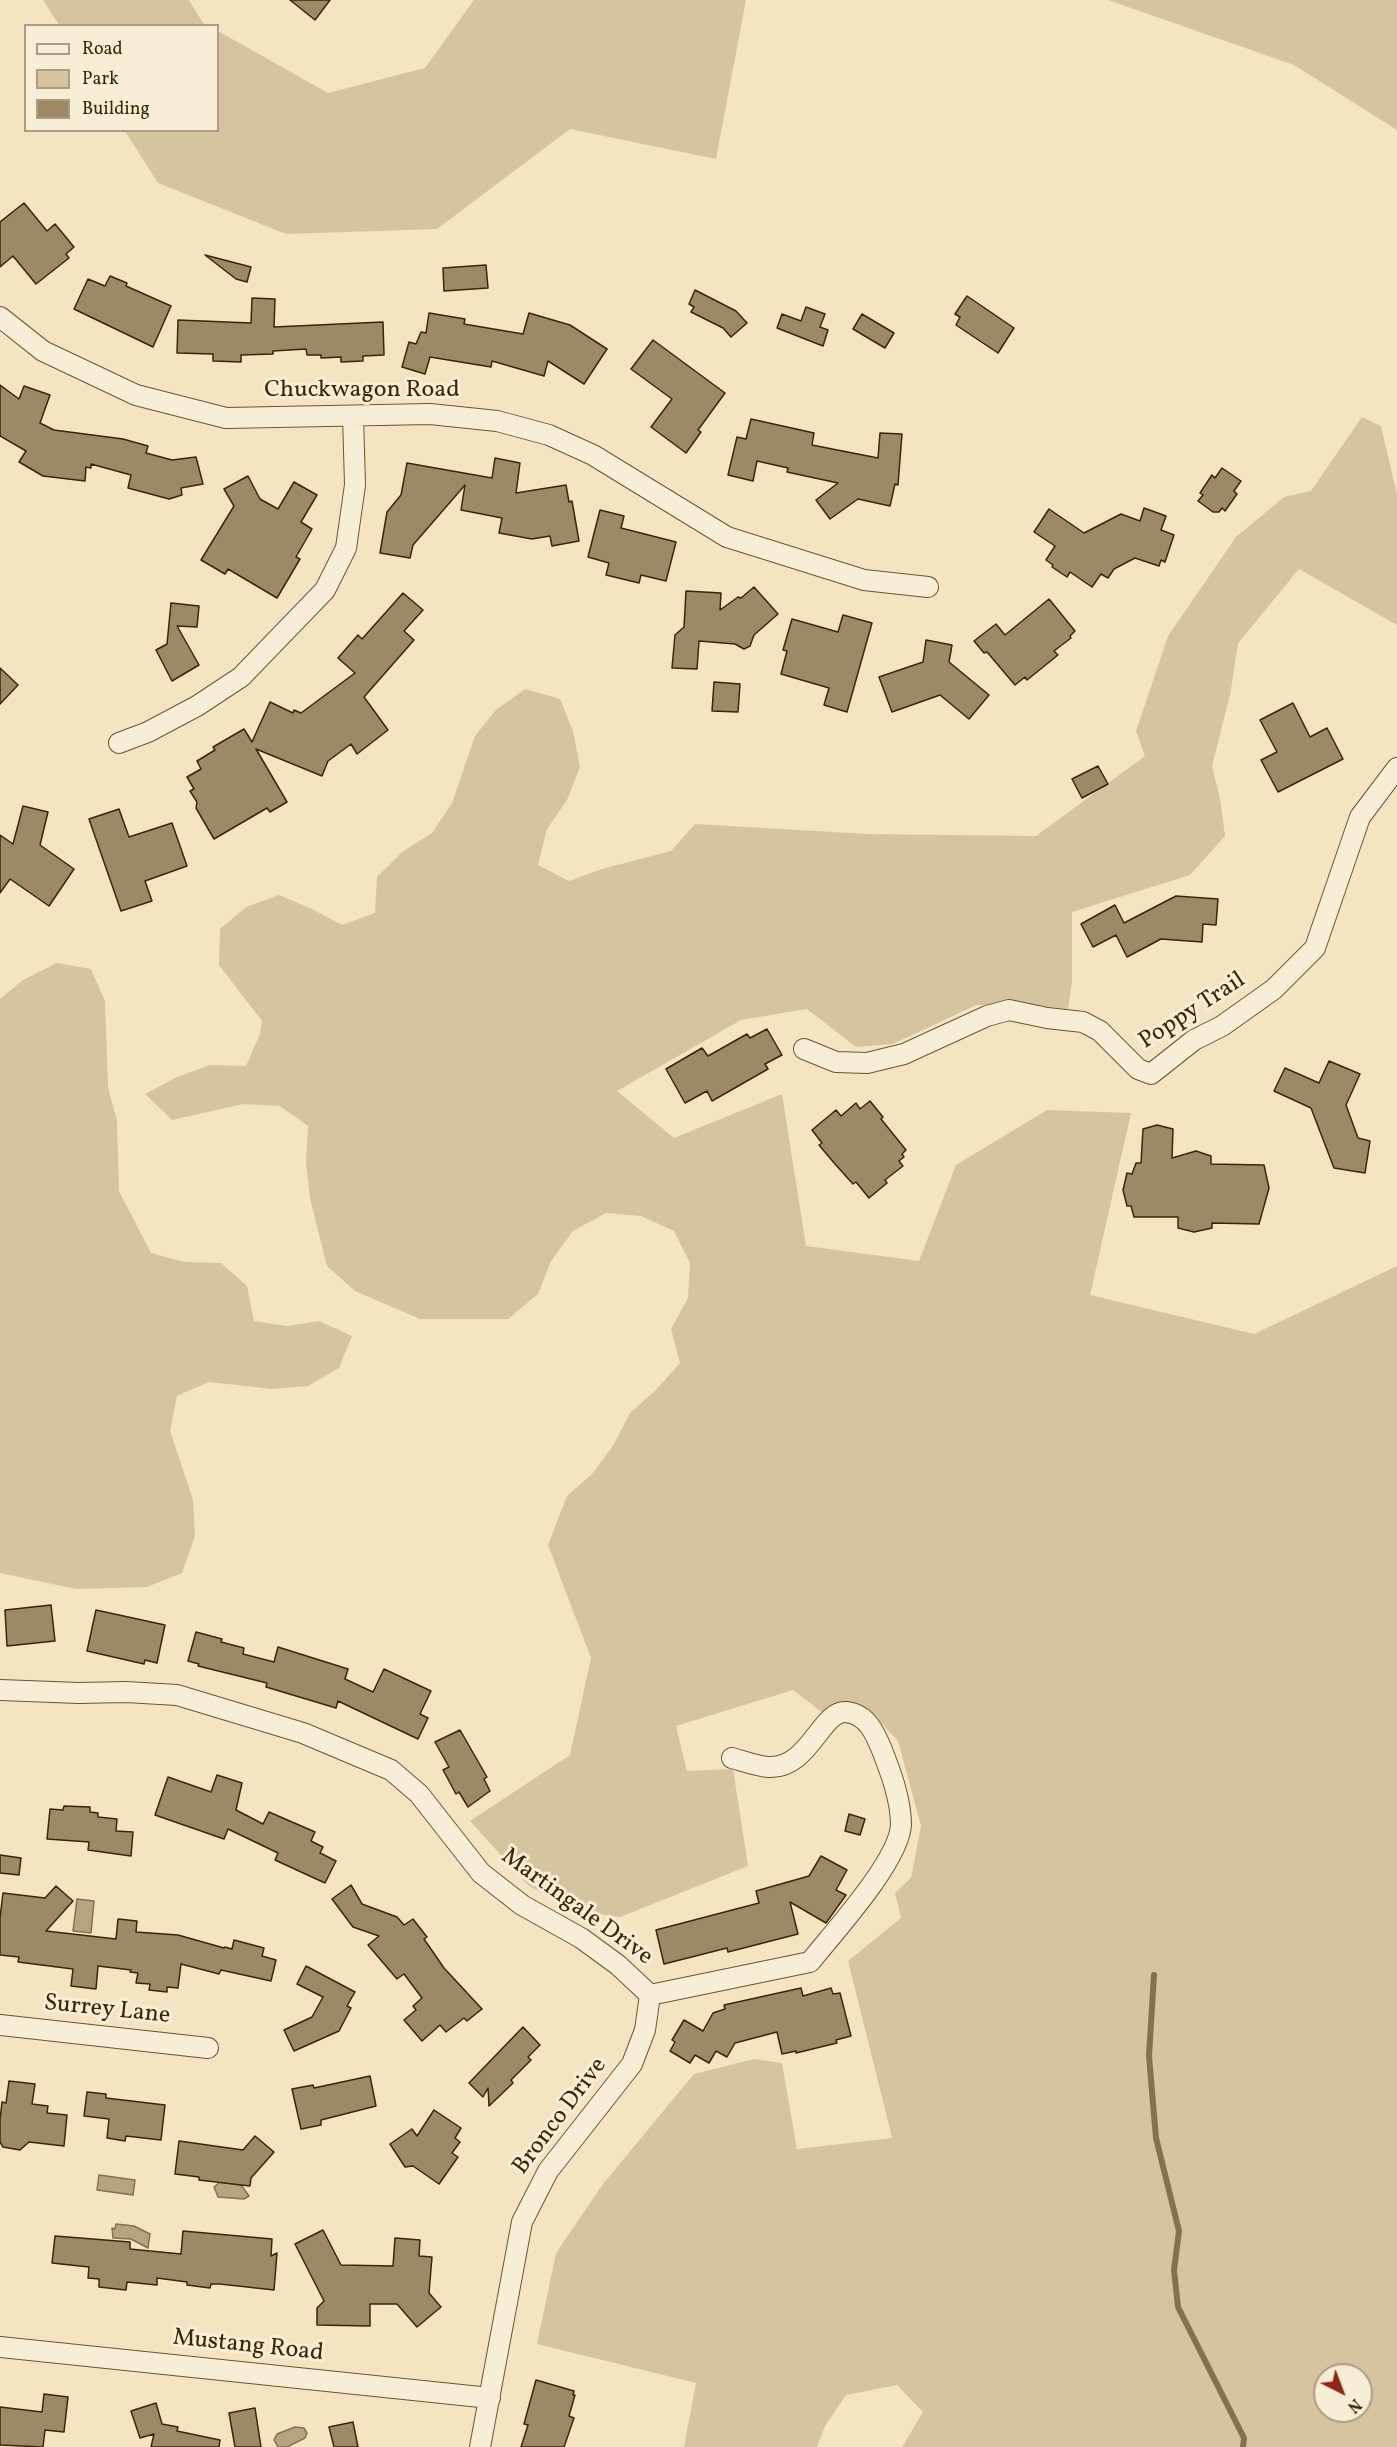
<!DOCTYPE html>
<html>
<head>
<meta charset="utf-8">
<style>
	body { margin:0 }
	#map { position:relative; width:1397px; height:2447px; overflow:hidden; background:#f5e4c2; font-family:Vollkorn,serif }
	canvas { display:block }
	.legend { position:absolute; left:24px; top:24px; width:195px; height:108px; box-sizing:border-box; background:#f8edd7; border:2px solid #ad9d82; margin:0; padding:8px 10px; list-style:none; font-size:18px; color:#3d2602 }
	.legend li { display:flex; align-items:center; gap:12px; height:30px }
	.legend b { width:30px; border:2px solid #ad9d82 }
	.north { position:absolute; left:1313px; top:2363px; width:60px; height:60px; box-sizing:border-box; background:#f8edd7; border:2px solid #ad9d82; border-radius:50%; rotate:138deg; font-size:16px; font-weight:700; line-height:24px; text-align:center; color:#3d2602 }
	.north::after { content:''; display:block; margin:auto; width:21px; height:27px; background:#8f2418; clip-path:polygon(50% 0,100% 100%,50% 72%,0 100%) }
</style>
</head>
<body>
<div id="map">
<canvas width="1397" height="2447"></canvas>
<ul class="legend">
<li><b style="height:8px;background:#f8edd7"></b>Road</li>
<li><b style="height:16px;background:#d6c4a1"></b>Park</li>
<li><b style="height:16px;background:#9d8966"></b>Building</li>
</ul>
<div class="north">N</div>
</div>
<script>
const g = document.querySelector('canvas').getContext('2d');
g.lineJoin = 'round';
function fillPath(path, color) {
  g.fillStyle = color;
  g.fill(path, 'evenodd');
}
function stroke(path, color, width, dash) {
  g.strokeStyle = color;
  g.lineWidth = width;
  g.lineCap = dash ? 'butt' : 'round';
  g.setLineDash(dash || []);
  g.stroke(path);
}
function write(font, color, halo, rows, align = 'center') {
  g.font = font + ' Vollkorn,serif';
  g.lineWidth = 6;
  g.setLineDash([]);
  g.textBaseline = 'middle';
  g.strokeStyle = halo;
  g.fillStyle = color;
  for (const [text, x, y, turn = 0] of rows) {
    g.save();
    g.translate(x, y);
    g.rotate((+turn || 0) * Math.PI / 180);
    g.textAlign = isNaN(turn) ? turn : align;
    if (halo) g.strokeText(text, 0, 0);
    g.fillText(text, 0, 0);
    g.restore();
  }
}
const green = new Path2D(`
	M43,0H189L203,23L207,25H59Z
	M474,0H746L716,159L570,129L437,229L286,234L158,183L125,131L218,130V31L328,93L425,68Z
	M1108,0H1397V130L1294,65Z
	M1362,417L1381,426L1397,495V625L1299,569L1238,643L1231,690L1212,766L1220,798L1225,836L1190,875L1072,912V981L1068,1009L1037,1006L976,1005L893,1044L856,1047L807,1009L741,1020L617,1091L674,1138L782,1094L806,1246L919,1261L956,1165L1047,1110L1131,1113L1090,1295L1254,1334L1397,1266V2447H902L923,2412L897,2385L846,2395L825,2426L817,2447H684L696,2383L537,2344L556,2253L603,2184L694,2074L754,2059L782,2063L797,2149L892,2138L848,1961L901,1918L895,1893L911,1878L921,1826L898,1741L872,1713L836,1706L823,1713L793,1690L676,1726L687,1771L733,1769L748,1866L620,1917L583,1912L529,1886L470,1821L570,1755L591,1658L548,1545L567,1496L593,1473L614,1444L630,1413L656,1390L680,1363L671,1329L688,1298L690,1263L674,1231L641,1216L606,1213L573,1231L551,1261L538,1294L508,1319H420L355,1291L327,1266L310,1198L306,1163L308,1126L280,1106L243,1104L172,1120L145,1094L175,1078L210,1065L246,1066L260,1034L262,1021L219,965L220,929L246,907L279,895L312,909L342,925L375,913L377,877L402,852L432,833L452,803L475,736L496,710L525,689L560,699L573,731L580,767L567,800L547,829L538,865L569,881L602,869L671,851L695,824L867,834L1036,836L1145,756L1136,731L1168,636L1236,537L1284,497L1311,491ZM1325,2375H1361V2411H1325Z
	M57,963L91,969L105,1001L108,1087L117,1121L119,1191L151,1253L184,1262L221,1263L247,1286L254,1321L287,1326L319,1321L352,1336L339,1368L308,1386L272,1389L209,1382L177,1396L170,1431L193,1500L195,1536L182,1573L147,1587L76,1589L0,1573V999L23,980Z`);
const water = new Path2D(`
	M77,1899L94,1901L91,1933L73,1931Z
	M99,2175L135,2180L133,2195L97,2190Z
	M220,2182L241,2185L249,2196L244,2199L218,2197L214,2187Z
	M116,2224L134,2226L150,2234L148,2248L131,2239L113,2238L112,2228L115,2229Z
	M295,2427L304,2428L307,2433L305,2438L287,2447H278L274,2440L277,2434Z`);
const stream = new Path2D(`
	M1154,1975L1149,2056L1156,2138L1179,2231L1174,2270L1178,2307L1244,2438L1243,2447`);
const building = new Path2D(`
	M290,0H330L315,20Z
	M24,203L47,231L55,224L74,247L66,254L69,258L36,284L13,256L0,267V222Z
	M205,255L251,267L247,282L236,279Z
	M486,265L488,288L444,291L443,268Z
	M110,276L127,283L126,286L171,306L153,347L74,309L88,279L105,286Z
	M695,290L736,311L747,323L731,337L723,328L691,312L694,307L689,304Z
	M967,296L1014,328L998,353L956,325L960,317L955,314Z
	M252,298L275,299L274,327L383,322L384,355L363,356V361L341,362V357L321,358V355H307L306,349L273,351V354L241,355V362L213,361V354L177,353L178,320L251,323Z
	M806,307L825,314L820,327L828,330L823,346L777,328L782,314L801,321Z
	M429,313L465,319L464,324L523,334L529,313L570,325L607,349L584,384L548,361L544,376L492,361L491,367L430,357L425,374L402,367L409,342L416,344L421,332L426,333Z
	M862,314L894,333L885,348L853,329Z
	M653,340L725,393L698,430L701,432L686,453L651,427L672,399L631,369Z
	M0,385L19,399L24,386L50,395L40,423L54,430L123,439L148,446L146,453L172,460L196,457L203,484L181,488L182,495L169,499L128,488L131,475L91,464V468L86,467L85,481L43,476L19,462L26,451L0,436Z
	M751,419L814,433L812,445L878,458L880,433L902,434L898,485L895,484L890,506L858,499L830,519L816,500L838,483L787,472L788,468L757,461L753,481L728,475L737,437L746,439Z
	M495,458L520,463L516,493L566,485L569,502L572,501L579,541L552,546L550,536L532,539L499,533L502,518L461,510L465,485L413,545L410,558L380,553L387,512L401,495L407,463L492,478Z
	M1222,468L1241,481L1234,491L1237,494L1225,511L1222,508L1219,512H1213L1198,501L1203,495L1200,493L1212,475L1215,478Z
	M248,476L260,499L278,509L294,482L317,495L301,522L312,529L296,557L300,559L277,598L228,569L225,574L201,560L234,506L224,489Z
	M1144,508L1166,516L1161,530L1174,535L1165,562L1161,560L1159,566L1135,558L1114,569L1108,578L1101,574L1092,587L1070,572L1067,577L1052,567L1053,565L1046,560L1055,546L1034,532L1049,509L1084,533L1121,514L1140,521Z
	M600,510L624,516L621,528L676,542L666,581L641,575L639,583L606,575L609,563L588,557Z
	M754,587L778,614L754,635L750,646L744,649L735,644L699,641L697,669L672,668L675,635L684,627L686,591L721,593L720,610L738,597L741,598Z
	M403,593L423,610L404,631L414,640L364,697L388,730L357,754L351,744L328,761L322,776L256,749L287,802L270,812L267,808L214,839L196,808L197,802L190,791L194,789L187,777L201,769L197,761L215,750L213,747L244,729L252,742L270,702L293,713L294,710L301,713L355,673L338,658L358,635L362,639Z
	M1049,599L1075,631L1070,636L1071,638L1054,651L1058,655L1027,680L1025,677L1015,685L987,652L984,653L974,641L996,624L1005,635Z
	M171,603L199,606L197,627L177,626L199,665L172,681L156,650L167,644Z
	M843,615L872,623L847,712L824,705L829,688L781,674L787,651L783,650L792,619L838,632Z
	M926,640L952,645L949,662L989,695L969,719L940,695L892,712L879,677L923,662Z
	M0,668L18,685L0,704Z
	M714,682L740,684L738,712L712,711Z
	M1293,703L1310,737L1327,728L1343,759L1278,792L1261,760L1277,752L1260,720Z
	M1098,766L1108,784L1082,798L1072,779Z
	M23,806L48,812L40,845L74,869L49,906L10,879L0,893V835L13,844Z
	M119,809L129,837L172,823L187,866L145,881L152,901L121,911L89,819Z
	M1176,896L1218,899L1216,925L1203,924L1202,942L1161,939L1127,957L1116,935L1093,947L1081,924L1115,905L1124,923Z
	M767,1029L782,1055L765,1064L768,1069L712,1101L707,1091L685,1103L666,1069L702,1048L708,1056L747,1034L750,1038Z
	M1329,1061L1360,1074L1346,1105L1358,1138L1370,1141L1365,1173L1334,1168L1311,1108L1274,1091L1285,1068L1319,1083Z
	M870,1101L883,1117L881,1119L906,1150L902,1154L904,1157L899,1161L903,1166L885,1180L887,1183L869,1198L856,1182L853,1184L835,1164L819,1145L822,1143L812,1130L836,1110L841,1116L856,1103L860,1109Z
	M1157,1125L1173,1129L1172,1158L1196,1151L1211,1156V1164L1264,1165L1269,1188L1259,1224L1212,1223V1228L1194,1232L1178,1228V1217H1134L1131,1206H1127L1123,1190L1127,1173L1132,1174L1136,1163H1141L1143,1129Z
	M51,1605L55,1641L7,1646L5,1610Z
	M96,1610L165,1625L157,1663L145,1660L144,1664L87,1651Z
	M196,1632L222,1639L221,1642L244,1648L243,1654L274,1662L278,1647L348,1669L345,1679L373,1692L384,1669L431,1691L420,1714L428,1718L418,1739L338,1701L336,1708L266,1687L267,1683L198,1666L199,1664L188,1661Z
	M460,1730L487,1777L484,1779L490,1791L468,1807L459,1792L456,1794L449,1781L443,1770L449,1767L435,1742Z
	M217,1775L242,1783L236,1810L263,1824L269,1812L315,1832L311,1841L323,1847L320,1853L336,1861L325,1883L275,1860L278,1853L228,1829L224,1839L155,1815L168,1777L211,1792Z
	M64,1806L90,1807V1812L98,1813V1817L117,1819L116,1831L133,1832L131,1856L88,1850L89,1842L47,1839L50,1809L63,1810Z
	M849,1814L865,1819L860,1835L845,1831Z
	M0,1855L21,1858L19,1875L0,1873Z
	M821,1856L847,1870L836,1890L846,1895L826,1923L790,1902L798,1934L728,1952L727,1948L664,1964L656,1930L759,1903L756,1891L809,1876Z
	M351,1885L362,1904L397,1917L404,1925L413,1919L427,1937L424,1939L444,1968L482,2009L467,2021L464,2018L446,2032L440,2025L422,2041L404,2020L416,2010L413,2006L422,1998L404,1974L397,1979L368,1945L379,1936L353,1927L332,1899Z
	M56,1886L73,1901L46,1931L116,1939L118,1919L137,1921L136,1932L178,1935L224,1948L225,1947L232,1949L234,1940L264,1948L262,1956L276,1960L271,1981L221,1970L219,1974L181,1964L178,1988L167,1987V1992L149,1990L150,1984L136,1983L138,1973L130,1972L131,1970L98,1966L96,1989L71,1986L73,1969L18,1962L19,1957L0,1955V1918L3,1893L45,1898Z
	M306,1966L355,1992L347,2006L351,2008L339,2031L294,2051L284,2030L312,2017L323,1997L297,1984Z
	M801,1988L803,1996L831,1988L833,1994L840,1993L851,2036L836,2040L837,2043L796,2053V2051L782,2054L777,2032L735,2043L727,2057L716,2051L709,2063L695,2055L690,2063L670,2051L675,2042L672,2040L684,2020L703,2031L713,2013L725,2009L724,2005Z
	M523,2027L540,2045L528,2057L531,2060L511,2080L513,2083L489,2106L488,2088L483,2097L469,2083Z
	M370,2076L376,2106L321,2120V2125L301,2129L292,2089L313,2085L314,2088Z
	M9,2081L35,2084L32,2104L48,2106L47,2113L67,2115L64,2146L29,2142L20,2150L3,2147L0,2142V2120L2,2102L6,2103Z
	M87,2092L106,2094V2098L165,2105L161,2140L126,2136L125,2141L107,2138L109,2119L84,2116Z
	M434,2110L461,2128L455,2138L460,2142L452,2153L458,2157L439,2184L413,2166L405,2167L390,2144L412,2129L417,2136Z
	M255,2136L274,2152L251,2178L250,2186L199,2180V2177L175,2174L179,2141L243,2150Z
	M323,2230L341,2265L393,2266L395,2238L420,2240L419,2256L432,2257L429,2293L441,2307L417,2327L397,2304H370V2326L317,2325V2308L324,2301L295,2244Z
	M183,2231L272,2239L271,2256L277,2253L274,2290L220,2284H211L210,2288L187,2285V2282L157,2278V2285L127,2282L126,2290L99,2287V2279L88,2278L89,2267L52,2263L55,2236L130,2242V2249L181,2254Z
	M536,2380L574,2391L573,2395H575L569,2416L574,2418L564,2447H521L528,2425L524,2424Z
	M44,2394L68,2397L64,2432L45,2430L43,2447L0,2445V2407L42,2412Z
	M156,2403L162,2424L178,2427L177,2431L220,2440L219,2447H151L154,2434L140,2438L131,2411Z
	M255,2408L261,2447H235L229,2413Z
	M353,2422L358,2447H334L329,2427Z`);
const minor = new Path2D(`
	M0,317L43,351L136,395L226,418L430,414L497,421L549,435L593,455L727,537L864,580L928,587
	M119,743L148,732L197,706L241,677L325,590L346,548L355,485L353,416
	M804,1049L836,1062L867,1063L904,1054L987,1016L1009,1010L1047,1018L1083,1022L1100,1031L1138,1069L1151,1074L1194,1040L1222,1026L1274,989L1315,948L1360,817L1397,768
	M0,1690L79,1693L126,1692L177,1695L303,1733L391,1770L419,1794L481,1873L522,1905L581,1938L618,1965L650,1995
	M650,1995L810,1962C834,1932 899,1861 901,1825C901,1800 891,1773 882,1750C875,1733 867,1714 846,1712C821,1710 809,1770 768,1767C756,1766 743,1761 732,1758
	M0,2025L208,2048
	M0,2347L490,2398
	M480,2447L522,2222L548,2171L632,2064L645,2030L650,1995`);
const streetNames = [
	["Chuckwagon Road",362,392],
	["Poppy Trail",1193,1012,-33],
	["Martingale Drive",576,1908,36],
	["Surrey Lane",107,2011,6],
	["Bronco Drive",561,2117,-53],
	["Mustang Road",248,2347,6]
];
fillPath(green, '#d6c4a1');
fillPath(water, '#b6a381');
stroke(water, '#86714e', 1.5);
stroke(stream, '#86714e', 6);
fillPath(building, '#9d8966');
stroke(building, '#3d2602', 1.5);
stroke(minor, '#6b5632', 22);
stroke(minor, '#f8edd7', 20);
write('24px', '#3d2602', '#f8edd7', streetNames);
</script>
</body>
</html>
